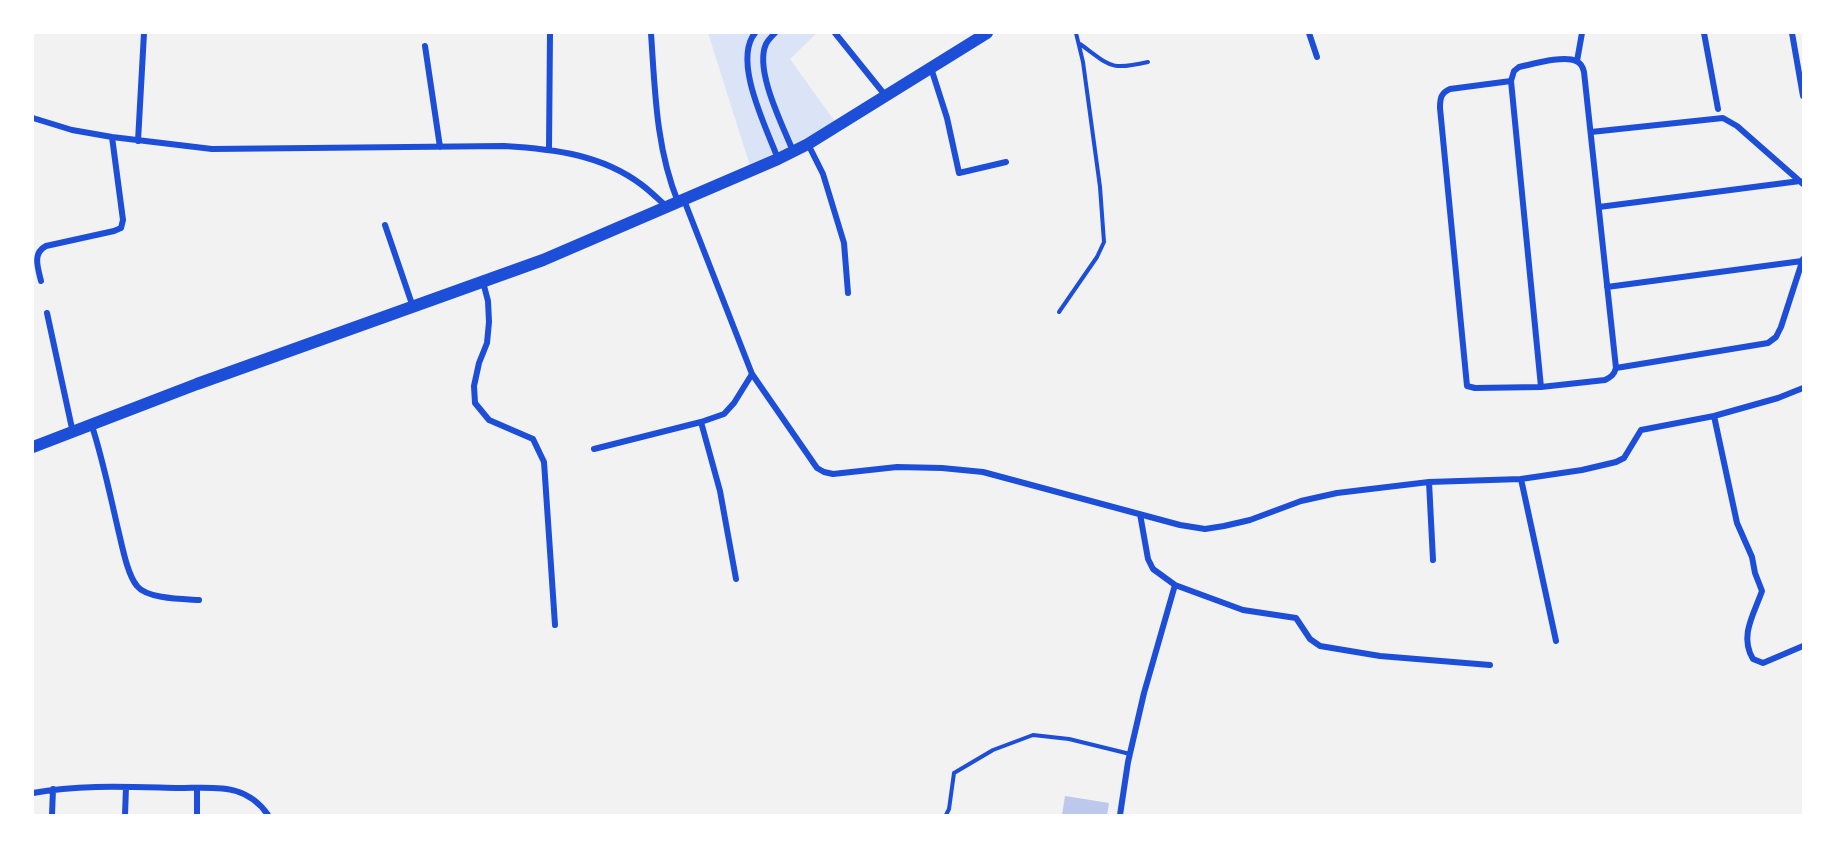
<!DOCTYPE html>
<html>
<head>
<meta charset="utf-8">
<style>
	body { margin:0 }
	#map { position:relative; width:1836px; height:848px; overflow:hidden; background:#f2f2f2; font-family:"Roboto Condensed",sans-serif }
	canvas { display:block }
	.frame { position:absolute; inset:0; border:34px solid #fff; pointer-events:none }
</style>
</head>
<body>
<div id="map">
<canvas width="1836" height="848"></canvas>
<div class="frame"></div>
</div>
<script>
const g = document.querySelector('canvas').getContext('2d');
g.lineJoin = 'round';
function fillPath(path, color) {
  g.fillStyle = color;
  g.fill(path, 'evenodd');
}
function stroke(path, color, width, dash) {
  g.strokeStyle = color;
  g.lineWidth = width;
  g.lineCap = dash ? 'butt' : 'round';
  g.setLineDash(dash || []);
  g.stroke(path);
}
const green = new Path2D(`
	M708,33H817L790,59L836,123L750,166Z`);
const building = new Path2D(`
	M1065,796L1109,803L1107,815H1062Z`);
const service = new Path2D(`
	M1080,44C1111,66 1109,71 1148,62
	M1059,312L1097,257L1104,242L1100,187L1083,62L1076,33
	M946,815L949,809L954,773L993,750L1033,735L1069,739L1130,754`);
const minor = new Path2D(`
	M651,33C655,91 656,148 678,202
	M755,33C732,61 767,129 778,159
	M775,33C772,36 768,40 766,44C754,70 783,126 793,151
	M835,33L885,95
	M1309,33L1317,57
	M1704,33L1718,109
	M1792,33L1803,96
	M425,46L440,147
	M1577,61L1582,33
	M931,68L947,118L959,173L1006,162
	M1511,81L1450,89C1441,93 1440,98 1440,108L1467,386L1475,388L1541,387L1605,380C1611,377 1614,375 1616,368L1768,343L1776,337L1781,327L1803,259
	M33,118L72,130L112,137L212,149L504,146C553,149 601,154 642,185C650,191 658,199 666,206
	M1591,132L1723,118L1737,126L1803,184
	M138,141L144,33
	M808,144L823,174L844,243L848,293
	M549,149L550,33
	M684,200L752,374L817,468L824,472L833,474L897,467L942,468L983,472L1180,525L1205,529L1224,526L1250,520L1301,501L1337,493L1429,482L1521,479L1582,470L1616,462L1624,458L1641,430L1714,416L1778,398L1803,388
	M1599,207L1800,181
	M385,225L413,307
	M41,281C38,268 32,253 46,246L114,231L121,228L123,220L112,137
	M483,282L488,301L489,322L487,343L479,363L474,386L475,403L489,420L533,439L544,462L555,625
	M1607,287L1802,261
	M47,313L73,433
	M1541,387L1511,81L1514,71L1519,67C1533,64 1564,55 1576,61C1581,63 1583,67 1584,72L1616,368
	M1714,416L1737,523L1752,557L1755,573L1762,591C1754,614 1739,636 1753,659L1763,663L1803,646
	M701,422L720,491L736,579
	M92,426C103,460 110,495 118,529C122,545 127,574 137,586C147,599 183,599 199,600
	M594,449L701,422L724,414L734,403L752,374
	M1521,479L1556,641
	M1429,482L1433,560
	M1175,585L1243,610L1296,618L1310,639L1320,646L1380,656L1490,665
	M197,788V815
	M33,793C81,784 132,787 180,788C196,788 221,786 236,791C249,795 260,803 268,815
	M52,815L53,789
	M125,815L126,787
	M1120,815L1128,762L1144,693L1175,585L1153,569L1148,559L1140,514`);
const primary = new Path2D(`
	M33,447L197,384L543,260L778,159L808,144L987,33`);
fillPath(green, '#dbe4f7');
fillPath(building, '#bdc9ec');
stroke(service, '#1d4ed8', 4);
stroke(minor, '#1d4ed8', 6);
stroke(primary, '#1d4ed8', 12);
</script>
</body>
</html>
